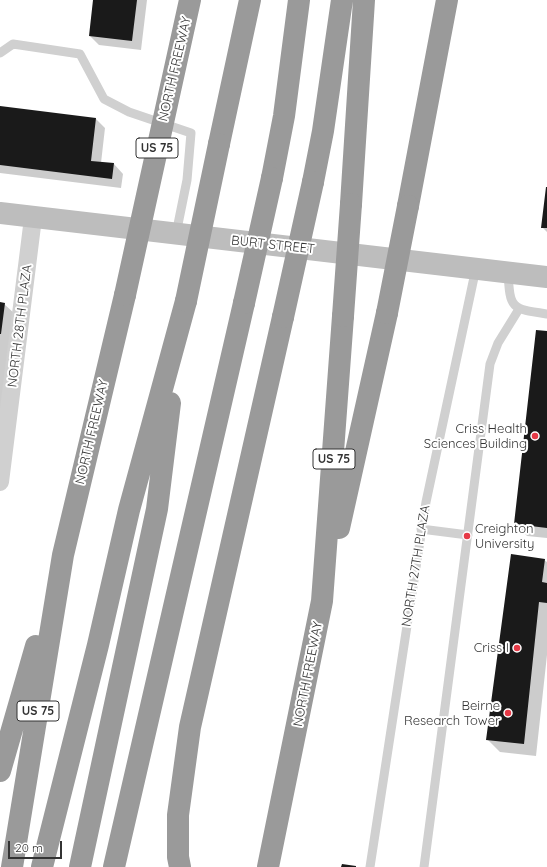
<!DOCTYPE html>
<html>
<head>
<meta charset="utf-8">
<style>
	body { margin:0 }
	#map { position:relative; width:547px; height:867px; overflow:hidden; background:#fff; font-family:Quicksand,sans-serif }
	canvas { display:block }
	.scale { position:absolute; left:8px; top:841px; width:54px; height:18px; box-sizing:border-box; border:2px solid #333; border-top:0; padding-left:5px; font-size:12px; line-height:14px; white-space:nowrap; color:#333; -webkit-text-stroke:3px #fff; paint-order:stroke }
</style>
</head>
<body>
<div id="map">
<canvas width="547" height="867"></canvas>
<div class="scale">20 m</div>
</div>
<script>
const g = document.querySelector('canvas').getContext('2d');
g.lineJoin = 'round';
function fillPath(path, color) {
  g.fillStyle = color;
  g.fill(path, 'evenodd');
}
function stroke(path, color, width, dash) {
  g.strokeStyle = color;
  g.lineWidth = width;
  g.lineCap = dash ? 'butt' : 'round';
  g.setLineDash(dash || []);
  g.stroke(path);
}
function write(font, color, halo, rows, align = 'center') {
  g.font = font + ' Quicksand,sans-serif';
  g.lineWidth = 4;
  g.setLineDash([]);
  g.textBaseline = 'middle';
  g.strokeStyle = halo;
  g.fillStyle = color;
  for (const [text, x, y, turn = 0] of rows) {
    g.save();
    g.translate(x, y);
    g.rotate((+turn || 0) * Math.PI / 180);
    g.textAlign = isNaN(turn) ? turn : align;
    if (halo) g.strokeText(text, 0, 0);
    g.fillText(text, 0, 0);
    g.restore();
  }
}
const shadow = new Path2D(`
	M94,0H147L141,50L99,45L90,36Z
	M0,107L96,119L105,128L101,163L114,164L123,174L121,188L0,173Z
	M547,187V232L542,227Z
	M0,303L4,304L14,313L0,424Z
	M547,332V538L527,536L515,523Z
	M544,560L547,562V655L536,756L500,752L488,740Z`);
const building = new Path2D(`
	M93,0H137L132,41L89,36Z
	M0,106L96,118L91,161L114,163L112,179L0,165Z
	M546,187H547V228H541Z
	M0,302L5,303L1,334H0Z
	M536,330L547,331V528L514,524Z
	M511,554L545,559L542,582L547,583V603L539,602L524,744L486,740Z
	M342,864L356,866V867H341Z`);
const lane = new Path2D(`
	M0,53L13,44L80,54L104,99L129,112L191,133L187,180L176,234
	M508,272C510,309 511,309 547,314
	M421,529L468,535
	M370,867L426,502L476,268
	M424,867L490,364L498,343L519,309`);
const street = new Path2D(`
	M0,482L33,218`);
const secondary = new Path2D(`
	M0,213L547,277`);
const highway = new Path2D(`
	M219,144L250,0
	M272,178L284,116L299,0
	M313,182L323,131L342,0
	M351,204L364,0
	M408,206L447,0
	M339,528L387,313
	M0,771L36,646
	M12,867L63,555L125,295
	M42,867L98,645L129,510L186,301
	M80,867L157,509L170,403
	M114,867L244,303
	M180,867L178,857V815L190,727L283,317
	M268,867L322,601L343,316`);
const highwayBridge = new Path2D(`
	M125,295L190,0
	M186,301L219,144
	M244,303L272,178
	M387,313L408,206
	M343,316L351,204
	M283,317L313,182`);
const markers = [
	[535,436,4,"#e63946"],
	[467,536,4,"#e63946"],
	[517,648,4,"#e63946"],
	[508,713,4,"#e63946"]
];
const shields = [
	[157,148,42],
	[334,459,42],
	[38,711,42]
];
const shieldNames = [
	["US 75",157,148],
	["US 75",334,459],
	["US 75",38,711]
];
const streetNames = [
	["NORTH FREEWAY",175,69,-77],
	["BURT STREET",273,245,6],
	["NORTH 28TH PLAZA",20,326,-83],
	["NORTH FREEWAY",92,432,-77],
	["NORTH 27TH PLAZA",416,566,-81],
	["NORTH FREEWAY",308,674,-79]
];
const poiNames = [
	["Criss Health",527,429],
	["Sciences Building",527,444],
	["Creighton",475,529,"left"],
	["University",475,544,"left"],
	["Criss I",509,648],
	["Beirne",500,706],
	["Research Tower",500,721]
];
fillPath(shadow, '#0003');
fillPath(building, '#1a1a1a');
stroke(lane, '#d0d0d0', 9);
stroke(street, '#d0d0d0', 18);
stroke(secondary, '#bdbdbd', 22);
stroke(highway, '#9a9a9a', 22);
stroke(highwayBridge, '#9a9a9a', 22);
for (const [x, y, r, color] of markers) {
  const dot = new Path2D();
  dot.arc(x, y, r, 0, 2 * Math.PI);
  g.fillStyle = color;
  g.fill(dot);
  stroke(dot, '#fff', 1.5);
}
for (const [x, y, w] of shields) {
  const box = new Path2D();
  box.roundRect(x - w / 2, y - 10, w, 20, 3);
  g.fillStyle = '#fff';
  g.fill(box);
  stroke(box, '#333', 1);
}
write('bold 12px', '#333', null, shieldNames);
write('13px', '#333', '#fff', streetNames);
write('13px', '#333', '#fff', poiNames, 'right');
</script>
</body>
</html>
